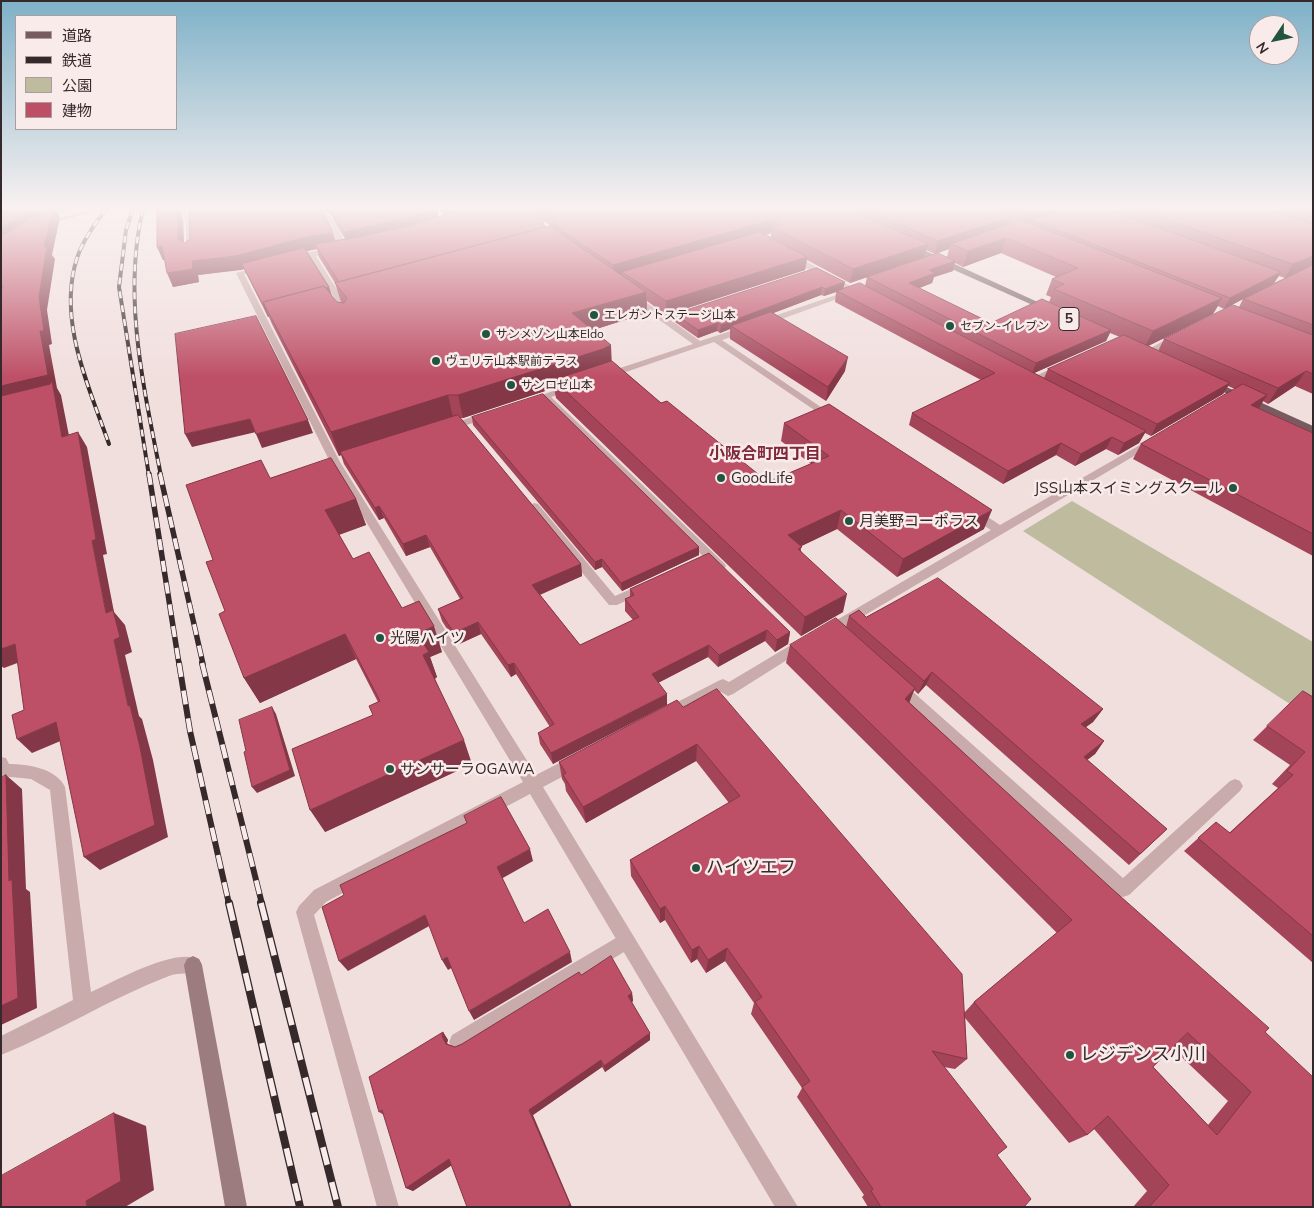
<!DOCTYPE html>
<html>
<head>
<meta charset="utf-8">
<style>
	body { margin:0 }
	#map { position:relative; width:1314px; height:1208px; overflow:hidden; background:#f1dfde; font-family:Mulish,"Noto Sans JP",sans-serif }
	canvas { display:block }
	.frame { position:absolute; inset:0; border:2px solid #36292b; pointer-events:none }
	.legend { position:absolute; left:15px; top:15px; width:162px; height:115px; box-sizing:border-box; background:#f8ebea; border:1px solid #aa9d9e; margin:0; padding:6px 9px; list-style:none; font-size:15px; color:#36292b }
	.legend li { display:flex; align-items:center; gap:10px; height:25px }
	.legend b { width:25px; border:1px solid #aa9d9e }
	.north { position:absolute; left:1249px; top:15px; width:50px; height:50px; box-sizing:border-box; background:#f8ebea; border:1px solid #aa9d9e; border-radius:50%; rotate:236deg; font-size:14px; font-weight:700; line-height:20px; text-align:center; color:#36292b }
	.north::after { content:''; display:block; margin:auto; width:18px; height:22px; background:#225541; clip-path:polygon(50% 0,100% 100%,50% 72%,0 100%) }
</style>
</head>
<body>
<div id="map">
<canvas width="1314" height="1208"></canvas>
<div class="frame"></div>
<ul class="legend">
<li><b style="height:6px;background:#775b5f"></b>道路</li>
<li><b style="height:6px;background:#36292b"></b>鉄道</li>
<li><b style="height:14px;background:#bfbb9f"></b>公園</li>
<li><b style="height:14px;background:#bd4f66"></b>建物</li>
</ul>
<div class="north">N</div>
</div>
<script>
const g = document.querySelector('canvas').getContext('2d');
g.lineJoin = 'round';
function fillPath(path, color) {
  g.fillStyle = color;
  g.fill(path, 'evenodd');
}
function stroke(path, color, width, dash) {
  g.strokeStyle = color;
  g.lineWidth = width;
  g.lineCap = dash ? 'butt' : 'round';
  g.setLineDash(dash || []);
  g.stroke(path);
}
function write(font, color, halo, rows, align = 'center') {
  g.font = font + ' Mulish,"Noto Sans JP",sans-serif';
  g.lineWidth = 5;
  g.setLineDash([]);
  g.textBaseline = 'middle';
  g.strokeStyle = halo;
  g.fillStyle = color;
  for (const [text, x, y, turn = 0] of rows) {
    g.save();
    g.translate(x, y);
    g.rotate((+turn || 0) * Math.PI / 180);
    g.textAlign = isNaN(turn) ? turn : align;
    if (halo) g.strokeText(text, 0, 0);
    g.fillText(text, 0, 0);
    g.restore();
  }
}
const green = new Path2D(`
	M1072,501L1313,642V719L1023,531Z`);
const stream = new Path2D(`
	M95,209H104L47,224L44,222Z`);
const lane = new Path2D(`
	M626,932L632,935L635,941L632,947L466,1049L459,1052L452,1049L449,1042L452,1035Z`);
const street = new Path2D(`
	M61,209H69L47,223H43V221Z
	M178,209H184L192,220L193,255L186,253V220Z
	M311,209C334,209 339,231 348,249L347,251L340,249L326,218Z
	M334,248L338,250L337,252L316,256L345,302L341,304L337,302L310,258L293,261L289,259L308,252Z
	M789,255H795L859,291L768,324H762V320L848,291L789,259Z
	M262,266L266,268L265,270L244,274L340,462L536,775L569,758L574,757L579,758L581,763L579,768L543,787L798,1207H775L530,794L326,902L314,915L399,1207H377L296,912L299,906L314,890L523,782L330,462L236,273Z
	M630,295H636L700,341L743,327H749V331L722,340L837,418L832,421L829,420L714,342L611,377H605V373L693,344L630,299Z
	M1172,336L1179,338L1149,355L1142,353Z
	M1061,364L1064,365V369L1035,382L1032,383L1027,380Z
	M570,385L575,388L573,390L551,397L724,563L726,566L724,569H716L543,400L530,404L525,401Z
	M487,412L490,413V417C479,421 453,432 444,424L446,422L457,419L463,420Z
	M1152,438L1157,441L1156,443L833,634H823L822,631L823,628L991,530L969,516L967,513L969,510H977L1000,525Z
	M534,503L538,504L615,596L645,583L649,584L651,587L649,590L617,605H609L530,510L528,507Z
	M801,639L806,640L808,644L806,648L733,694L728,696L721,692L672,718L667,720L662,718L660,714L662,710L718,681L723,679L729,682Z
	M898,681L903,683L1123,878L1230,781L1235,779L1240,781L1243,786L1240,791L1129,895L1123,897L1117,895L893,691L891,687L893,683Z
	M1,757L6,758L9,764C27,764 56,768 65,787L91,992C116,981 173,948 199,959L202,965L199,971C190,975 179,972 169,976C111,998 58,1032 1,1055V1036L73,1000L50,790L31,779L1,776Z`);
const secondary = new Path2D(`
	M193,956L199,959L202,965L247,1207H225L184,965L187,959Z`);
const primary = new Path2D(`
	M56,209H67L40,217L37,215Z
	M907,245H913L1053,309L1046,311L907,249Z
	M1211,380L1313,426V433L1208,385V381Z`);
const railFar3 = new Path2D(`
	M106,209C95,224 83,240 77,258C57,320 89,387 109,444
	M133,209L126,230L119,287L149,476
	M143,209C122,296 144,389 161,476`);
const railFar2 = new Path2D(`
	M149,474L179,664
	M160,474L203,664`);
const railFar1 = new Path2D(`
	M179,663L190,731L229,904
	M202,663L262,904`);
const rail = new Path2D(`
	M229,903L300,1207
	M261,903L338,1207`);
const wall = new Path2D(`
	M189,209H437L438,217L444,215L439,209H1313V394L1295,386L1268,404L1263,401L1259,408L1313,433V556L1133,459L1141,444L1235,389L1228,386L1223,394L1151,436L1145,433L1139,443L1118,455L1106,449L1075,466L1056,455L1003,484L909,425L912,413L981,380L835,302L836,292L824,296L821,295L773,313L845,371L826,401L730,339V329L720,333L717,331L698,338L675,322V314L817,268L844,289L865,286L867,277L850,283L807,260L805,270L666,315L647,301V313L593,330L612,361L661,403L768,482L811,464L781,441L784,423L984,529L897,577L837,529L801,546V551L843,612L801,636L556,398L554,388L463,418H460L581,564L582,576L540,595L580,645L633,620L625,611V599L630,597V589L790,632L788,644L775,652L765,641L718,667L708,657L658,683L553,764L540,744L538,733L550,727L516,674L511,677L481,634L457,645L442,621L438,609L460,599L430,547L406,556L384,518L379,520L344,464L341,455L339,456L272,324L269,317H268L244,269L198,275L199,282L173,287L165,260H163L157,247L183,219L184,243H185L190,239ZM322,210L331,215L345,239L336,241ZM542,220L550,225V226L545,227ZM771,233V237L766,235ZM317,249L319,257L335,283L341,302H337L332,297L329,287L307,251ZM949,249L947,257L924,258L926,250L935,254ZM1001,253L1056,277L1052,279L1046,295L1051,297L1049,302L991,323L919,288L932,283L934,277L953,271L955,263L963,267ZM1279,276L1285,278L1274,283ZM1243,299L1239,307L1164,339L1158,351L1148,346L1213,314L1218,306L1224,309ZM1110,333L1120,337L1048,369L1044,378L1034,373L1106,341Z
	M472,417L699,555L622,591L602,567L595,570L473,425Z
	M270,478L356,499L366,525L339,535L353,559L402,608L442,652L430,657L437,677L435,679L472,764L325,832L378,702L356,659L260,703L244,678L225,611L213,560Z
	M849,616L866,617L1103,709L1093,722L1086,727L1104,741L1095,754L1087,760L1167,829L1129,865L926,685L918,694L914,690L909,702L1265,1032L1313,1207H1133L1147,1191L1094,1129L1087,1135L1069,1143L965,1018L967,1059L955,1069L944,1067L997,1155L1024,1207H868L862,1197L864,1195L797,1097L802,1088L751,1014L754,1003L725,961L706,973L697,959L691,963L665,920L660,923L631,876L630,860L729,803L696,761L586,823L566,791L565,784L562,779L559,762L683,707L965,1012L974,1002L1057,933L786,663L790,645L846,627ZM1172,1048L1228,1101L1208,1125L1153,1067Z
	M1303,691L1313,697V963L1184,851L1216,822L1229,833L1278,788L1272,784L1290,765L1253,740Z
	M581,975L632,993L633,1001L632,1002L650,1040L605,1072L602,1067L533,1115L452,1165L413,1191L406,1188L384,1115L379,1112L443,1032L448,1040L447,1043L448,1044L455,1047L462,1044Z`);
const shadedWall = new Path2D(`
	M1,209H56L60,217L52,255L55,259L47,310L52,344L49,345L57,388L61,395L72,451L1,403V386L40,331L39,297L44,247L1,246Z
	M178,209H179L183,219L184,253L178,240Z
	M437,209L439,222L348,245L344,232Z
	M447,209H483L449,220Z
	M1033,209H1066L1032,220L1031,221L1017,226L1021,213Z
	M1010,217L1006,230L951,244L949,249L935,254L938,241Z
	M775,219L774,228L772,227L771,233L627,275L622,272V276L613,279V265Z
	M333,233L337,246L315,244L317,249L311,250L245,269L242,264L244,269L241,270L198,275L199,282L173,287L167,273L192,261L306,237Z
	M1006,238L1001,253L963,267L968,251Z
	M928,244L924,258L850,283L853,269Z
	M162,246L169,259L163,260L157,247Z
	M1313,256V267L1285,278L1293,264Z
	M807,257L805,270L666,315V301Z
	M955,261L953,271L934,277L932,283L907,293L909,283L929,270Z
	M1281,272L1274,283L1224,309L1230,298Z
	M845,282L843,290L837,291L836,292L824,296L825,289Z
	M329,287L333,299L264,304Z
	M822,287L821,295L734,328L731,326L730,329L720,333L721,325Z
	M646,292L647,313L574,336L572,313Z
	M1222,298L1213,314L1144,348L1153,331Z
	M264,304L269,317H268L263,305Z
	M718,323L717,331L698,338V330Z
	M1111,330L1106,341L1032,374L1036,363Z
	M611,345L612,368L554,380V388L463,418L458,395Z
	M848,357L845,371L826,401L828,387Z
	M1306,371L1295,386L1268,404L1278,388Z
	M1230,383L1223,394L1151,436L1157,424Z
	M448,395L453,418L340,452L341,455L339,456L331,432Z
	M1267,395L1258,410L1251,405Z
	M250,419L256,432L192,447L185,434Z
	M308,420L313,433L262,448L256,434Z
	M1146,431L1139,443L1118,455L1124,443Z
	M78,432L87,447L107,554L103,555L114,612L125,625L132,652L125,655L139,716L142,719L153,760L168,837L100,870L84,857L128,706L114,640L106,613L92,541Z
	M1112,437L1106,449L1075,466L1081,454Z
	M1061,443L1056,455L1003,484L1008,471Z
	M356,499L366,525L335,536L325,510Z
	M379,506L384,518L379,520L375,508Z
	M841,510L837,529L785,554L788,535Z
	M992,510L984,529L897,577L903,559Z
	M426,535L430,547L406,556L403,544Z
	M699,547V555L622,591L621,583Z
	M602,559V567L595,570V562Z
	M581,564L582,576L534,597L532,585Z
	M847,594L843,612L801,636L805,617Z
	M478,622L481,634L457,645L454,633Z
	M434,626L442,652L430,657L437,677L432,680L423,655L417,634Z
	M767,630L765,641L718,667L719,655Z
	M790,632L788,644L775,652L777,640Z
	M345,634L356,659L260,703L244,678Z
	M15,644L28,659L4,668L1,666V649Z
	M709,645L708,657L652,686V674Z
	M514,663L516,674L511,677L508,665Z
	M932,672L926,685L918,694L924,681Z
	M915,688L908,706L905,699Z
	M667,694V705L553,764L551,753Z
	M272,707L276,714L295,776L257,793L252,787Z
	M1103,709L1093,722L1072,737L1081,724Z
	M56,722L70,737L32,753L17,739Z
	M464,740L472,764L325,832L310,810Z
	M1104,741L1095,754L1074,770L1084,757Z
	M697,744L696,761L586,823L583,807Z
	M6,775L22,789L26,889L30,892L37,1008L1,1025Z
	M530,849L533,861L501,879L497,867Z
	M665,906V920L660,923V909Z
	M425,915L431,925L348,971L339,961Z
	M699,946L697,959L691,963L692,950Z
	M727,948L725,961L706,973L708,960Z
	M570,952L572,962L474,1020L469,1011Z
	M447,957L453,967L448,970L442,960Z
	M632,993L633,1001L629,1004L628,996Z
	M443,1032L448,1040L447,1043L451,1051L446,1044L442,1036Z
	M650,1033V1040L605,1072L604,1066Z
	M601,1060L602,1067L533,1115L572,1207H567L529,1110Z
	M114,1113L146,1126L154,1190L125,1207H87L86,1201Z
	M449,1159L455,1163L413,1191L406,1188Z`);
const building = new Path2D(`
	M21,209H33L1,228V214Z
	M47,209H53L44,247L47,246L39,297L44,331H40L48,375L1,386V292L3,286H1V237Z
	M161,209H178V240L185,243L190,239L189,209H322L333,233L306,237L236,256L192,261L193,269L167,273L162,246L157,247V210Z
	M331,209H437L411,217L344,232Z
	M463,209H530L541,217L545,227L339,282L315,244L359,237L416,224Z
	M544,209H848L928,244L853,269L772,227L780,224L775,219L613,265L556,227L549,213Z
	M866,209H991L1010,217L938,241Z
	M1011,209H1033L1021,213Z
	M1063,209H1107L1281,272L1230,298L1032,220Z
	M1137,209H1265L1313,224V256L1293,264Z
	M1288,209H1313V217Z
	M1022,220L1222,298L1153,331L1054,289L1064,284L1052,279L1078,268L1006,238L968,251L951,244Z
	M550,226L646,292L572,313L611,345L603,349L458,395H448L331,432L263,302L324,286L337,302L344,303L347,298L335,283Z
	M760,232L807,257L666,301L622,272Z
	M304,248L329,287L325,288L324,286L263,302L264,304L263,305L242,264Z
	M938,253L955,261L929,270L935,273L909,283L991,323L1042,299L1111,330L1036,363L867,277Z
	M1313,265V325L1244,299Z
	M817,268L845,282L825,289L822,287L721,325L718,323L698,330L675,314Z
	M860,283L1146,431L1124,443L1112,437L1081,454L1061,443L1008,471L912,413L995,373L837,291Z
	M1233,305L1313,335V374L1306,371L1278,388L1164,339Z
	M771,312L848,357L828,387L731,326Z
	M256,316L308,420L256,434L250,419L185,434L175,334Z
	M1124,335L1230,383L1157,424L1048,369Z
	M612,361L661,403L667,401L768,482L829,456L784,423L829,404L992,510L903,559L841,510L788,535L802,547L798,549L847,594L805,617L554,380Z
	M52,380L62,437L78,432L96,539L92,541L106,613L113,610L120,637L114,640L128,706L130,705L140,747L155,825L84,857L56,722L17,739L12,715L24,710L15,644L1,649V396L50,384Z
	M1243,384L1267,395L1251,405L1313,433V534L1141,444Z
	M543,394L699,547L621,583L602,559L595,562L472,417Z
	M458,415L581,564L532,585L580,645L639,617L625,599L634,595L630,589L709,553L790,632L777,640L767,630L719,655L709,645L652,674L667,694L551,753L538,733L554,724L514,663L508,665L478,622L454,633L438,609L463,598L426,535L403,544L379,506L375,508L340,452Z
	M331,458L356,499L325,510L353,559L369,552L402,608L419,601L434,626L417,634L429,652L423,655L464,740L310,810L292,749L373,715L369,706L380,701L345,634L244,678L219,614L225,611L206,562L213,560L186,485L261,460L270,478Z
	M938,578L1103,709L1081,724L1104,741L1084,757L1167,829L1140,854L932,672L924,681L849,616L859,610L866,617Z
	M836,618L915,688L905,699L1111,888L1269,1028L1265,1032L1313,1077V1207H1149L1169,1185L1108,1116L1087,1135L974,1002L1072,920L790,645ZM1188,1033L1251,1092L1217,1135L1153,1067Z
	M717,689L962,974L967,1059L932,1051L1007,1147L997,1155L1031,1199L1024,1207H881L871,1191L873,1189L802,1087L810,1081L755,1002L762,997L727,948L708,960L699,946L692,950L665,906L660,909L630,860L740,796L697,744L583,807L563,775L566,773L559,762L677,700L683,707Z
	M1303,691L1313,697V936L1198,838L1216,822L1230,833L1293,775L1287,771L1305,752L1267,726Z
	M272,707L290,770L252,787L244,752L246,751L239,720Z
	M6,775L9,881L12,879L18,998L1,1006V778Z
	M501,797L530,849L497,867L524,923L548,909L570,952L469,1011L447,957L442,960L425,915L339,961L322,907L344,895L340,885L467,823L464,816Z
	M611,956L632,993L628,996L650,1033L604,1066L601,1060L529,1110L570,1204L567,1207H467L449,1159L406,1188L382,1110L379,1112L369,1077L443,1032L442,1036L446,1044L455,1047L462,1044L579,972L581,975Z
	M114,1113L121,1181L86,1201L87,1207H1V1176Z`);
const markers = [
	[594,315,5,"#225541"],
	[950,326,5,"#225541"],
	[486,334,5,"#225541"],
	[436,361,5,"#225541"],
	[511,385,5,"#225541"],
	[721,478,5,"#225541"],
	[1233,488,5,"#225541"],
	[849,521,5,"#225541"],
	[380,638,5,"#225541"],
	[390,769,5,"#225541"],
	[696,868,5,"#225541"],
	[1070,1055,5,"#225541"]
];
const farPoinames = [
	["エレガントステージ山本",604,315],
	["セブン-イレブン",960,326],
	["サンメゾン山本Eldo",496,334],
	["ヴェリテ山本駅前テラス",446,361],
	["サンロゼ山本",521,385]
];
const shields = [
	[1069,319,20]
];
const shieldNames = [
	["5",1069,319]
];
const poiNames = [
	["GoodLife",731,478],
	["JSS山本スイミングスクール",1223,488,"right"],
	["月美野コーポラス",859,521],
	["光陽ハイツ",390,638],
	["サンサーラOGAWA",400,769]
];
const neighbourhoodNames = [
	["小阪合町四丁目",765,454]
];
const nearPoinames = [
	["ハイツエフ",706,868],
	["レジデンス小川",1080,1055]
];
fillPath(green, '#bfbb9f');
fillPath(stream, '#7fac99');
fillPath(lane, '#c8abaa');
fillPath(street, '#c8abaa');
fillPath(secondary, '#9c7c7f');
fillPath(primary, '#775b5f');
stroke(railFar3, '#36292b', 4);
stroke(railFar2, '#36292b', 5.5);
stroke(railFar1, '#36292b', 6);
stroke(rail, '#36292b', 8);
stroke(railFar3, '#f8ebea', 2.5, [7]);
stroke(railFar2, '#f8ebea', 4, [11]);
stroke(railFar1, '#f8ebea', 4.5, [14]);
stroke(rail, '#f8ebea', 5.5, [18]);
fillPath(wall, '#a34458');
fillPath(shadedWall, '#843747');
fillPath(building, '#bd4f66');
stroke(building, '#843747', 1);
const sky = g.createLinearGradient(0, 0, 0, 378);
sky.addColorStop(0, '#7eb1c8');
sky.addColorStop(0.55, '#f9f1f0');
sky.addColorStop(1, '#f9f1f000');
g.fillStyle = sky;
g.fillRect(0, 0, 1314, 378);
for (const [x, y, r, color] of markers) {
  const dot = new Path2D();
  dot.arc(x, y, r, 0, 2 * Math.PI);
  g.fillStyle = color;
  g.fill(dot);
  stroke(dot, '#f8ebea', 2);
}
write('12px', '#36292b', '#f8ebea', farPoinames, 'left');
for (const [x, y, w] of shields) {
  const box = new Path2D();
  box.roundRect(x - w / 2, y - 11.5, w, 23, 4);
  g.fillStyle = '#f8ebea';
  g.fill(box);
  stroke(box, '#36292b', 1);
}
write('bold 14px', '#36292b', null, shieldNames);
write('15px', '#36292b', '#f8ebea', poiNames, 'left');
write('bold 16px', '#7f283a', '#f8ebea', neighbourhoodNames);
write('18px', '#36292b', '#f8ebea', nearPoinames, 'left');
</script>
</body>
</html>
